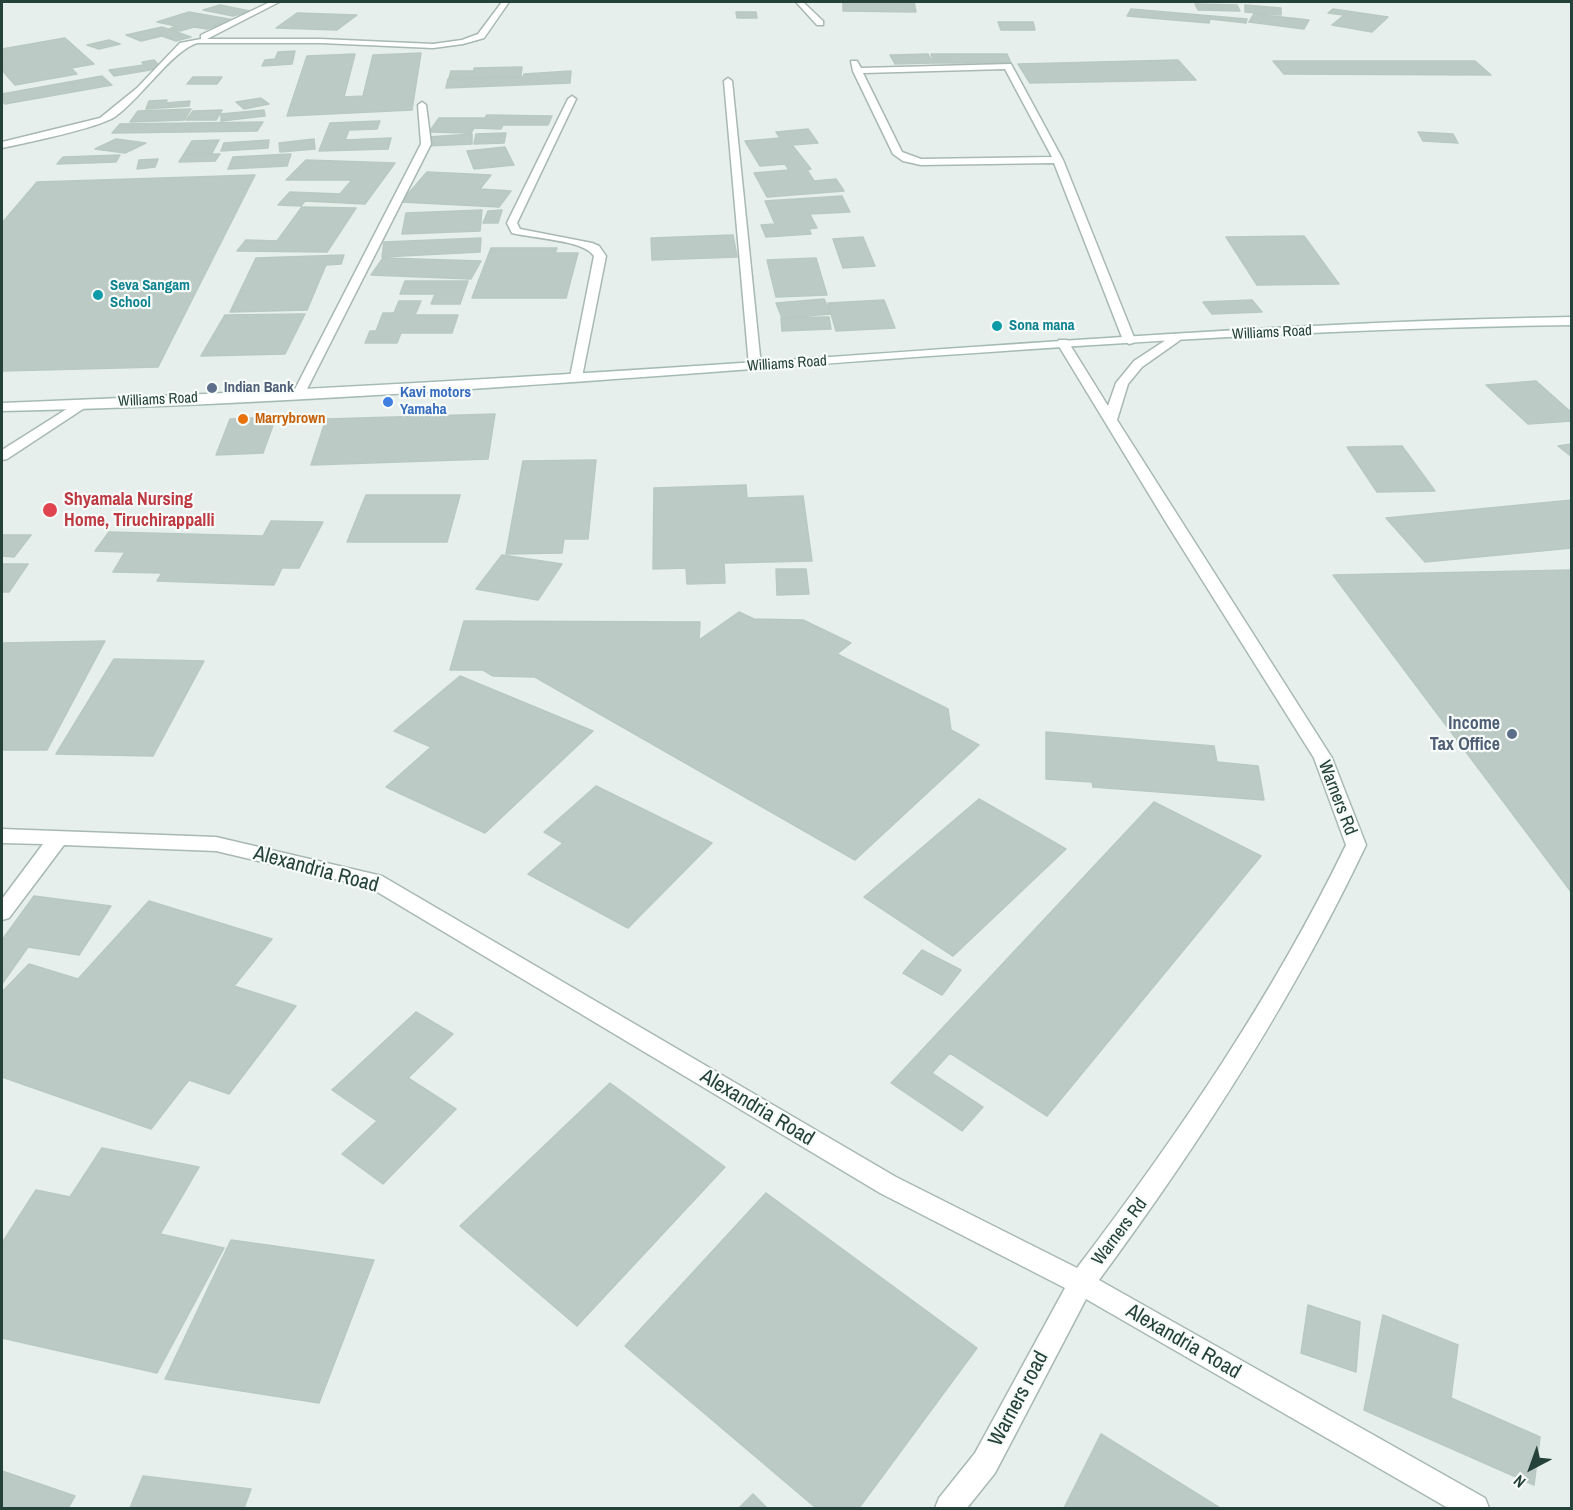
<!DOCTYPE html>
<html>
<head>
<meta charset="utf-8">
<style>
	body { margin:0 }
	#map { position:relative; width:1573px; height:1510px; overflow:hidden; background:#e6efeb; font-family:"Archivo Narrow",sans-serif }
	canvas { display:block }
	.frame { position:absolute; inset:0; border:3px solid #24423a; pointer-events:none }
	.north { position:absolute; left:1501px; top:1438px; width:60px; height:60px; -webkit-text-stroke:4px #f7fbf9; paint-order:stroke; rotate:221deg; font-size:16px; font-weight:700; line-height:24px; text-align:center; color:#24423a }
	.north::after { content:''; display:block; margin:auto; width:21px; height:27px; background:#24423a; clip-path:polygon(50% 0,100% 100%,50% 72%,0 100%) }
</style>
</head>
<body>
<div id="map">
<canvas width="1573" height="1510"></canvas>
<div class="frame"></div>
<div class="north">N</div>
</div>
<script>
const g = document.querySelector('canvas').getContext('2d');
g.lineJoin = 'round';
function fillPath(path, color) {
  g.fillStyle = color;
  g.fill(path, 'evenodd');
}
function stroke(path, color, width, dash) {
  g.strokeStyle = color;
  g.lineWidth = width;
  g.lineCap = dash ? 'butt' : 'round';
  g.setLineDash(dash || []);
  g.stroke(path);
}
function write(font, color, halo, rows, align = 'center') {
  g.font = font + ' "Archivo Narrow",sans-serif';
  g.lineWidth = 4.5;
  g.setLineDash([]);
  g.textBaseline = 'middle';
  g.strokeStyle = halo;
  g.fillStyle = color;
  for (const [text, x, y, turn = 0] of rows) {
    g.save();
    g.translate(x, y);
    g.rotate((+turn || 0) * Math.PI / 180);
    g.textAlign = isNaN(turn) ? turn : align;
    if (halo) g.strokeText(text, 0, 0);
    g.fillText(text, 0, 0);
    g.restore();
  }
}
const building = new Path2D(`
	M843,2H914L916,12L843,11Z
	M1195,4L1237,5L1240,11L1198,10Z
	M220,5L250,11L233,16L203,10Z
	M1245,5L1281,8V15L1245,12Z
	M1131,9L1247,19L1246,23L1210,19L1209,23L1127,16Z
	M1333,9L1388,17L1372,32L1332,25L1344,15L1328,13Z
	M189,12L234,20L207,29L194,27L180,31L169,29L176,26L157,22Z
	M736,12H756L757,18H737Z
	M297,13L357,15L337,30L276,28Z
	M1254,14L1309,20L1304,29L1249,22Z
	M998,22H1033L1035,30H1001Z
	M162,27L191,37L176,41L162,36L141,41L126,35Z
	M65,38L94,64L71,68L77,74L15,85L2,70V49Z
	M109,40L120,44L99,49L87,45Z
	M295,51L292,64L262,66L265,60L275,59L278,52Z
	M421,53L412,110L287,116L307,56L355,54L344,97L363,96L373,55Z
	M928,54L933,63L895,64L890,55Z
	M931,54H1007L1011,63H934Z
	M154,60L162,68L114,76L109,70L144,65L142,62Z
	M1178,60L1196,80L1030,83L1018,64Z
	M1273,61H1475L1491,75L1284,74Z
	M522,67L521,76L449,78L451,71H474V68Z
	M571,71L570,83L446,88L448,79L523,77L524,74Z
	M102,76L112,85L5,104L2,101V94Z
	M193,77H222L217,84H187Z
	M261,98L269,104L244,109L236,102Z
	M167,100L166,103L190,101L189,106L146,109L149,101Z
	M191,109L184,120L130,122L138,111Z
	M222,110L216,120H186L193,111Z
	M264,110L265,116L221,121V114Z
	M487,115L552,116L548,125H503L501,129L474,128L471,133L429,132L439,118H485Z
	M380,121L377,129L349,130L345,140L391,138L388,149L319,151L330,123Z
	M263,122L257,131L112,133L120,124Z
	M808,129L818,143L792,145L811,169L807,170L814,181L836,179L844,191L767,197L754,173L789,170L785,164L760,166L745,141L780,138L776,132Z
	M1418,132L1453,134L1458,143L1423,141Z
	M506,133L504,143L474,144L476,134Z
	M472,134V144L427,146L428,137Z
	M116,139L146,143L125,153L95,149Z
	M314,139L315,149L280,152L279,143Z
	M219,140L212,153L184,154L192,141Z
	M269,140L268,148L221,151L224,143Z
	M505,147L514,165L474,169L467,151Z
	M184,154H220L215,161L179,162Z
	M291,154L287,166L228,169L233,157Z
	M120,155L116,162L57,164L63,157Z
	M158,159L155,167L137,169L139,160Z
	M306,160L395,163L365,204L305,201L301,206L278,205L290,192L340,194L352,180H286Z
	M427,172L491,175L480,189L511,191L499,207L401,202Z
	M255,175L158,367L2,371V223L37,182Z
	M842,196L850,212L810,214L817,228L809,229L811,234L766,237L761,225L775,224L765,201Z
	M302,207L356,208L327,252L237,251L246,240L277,241Z
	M482,210L480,231L402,234L406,213Z
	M502,210L498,223H483L488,211Z
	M733,235L737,257L652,260L651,238Z
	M1304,236L1339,284L1257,285L1226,237Z
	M863,237L875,266L843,268L833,239Z
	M481,238L480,252L382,257L384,242Z
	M491,248H557L555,253H578L566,298H472Z
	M344,255L341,264L326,265L307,310L230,312L256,258Z
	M383,258L481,261L471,279L371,275Z
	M816,258L827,295L776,297L767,260Z
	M405,281H468L460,304H431L435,294H400Z
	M824,299L831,314L782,318L776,303Z
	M884,300L895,328L836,331L828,303Z
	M1252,300L1262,312L1212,314L1203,302Z
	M399,301H421L415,315H458L452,333H401L397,343H365L370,331H376L383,313H394Z
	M305,314L285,354L201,356L225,315Z
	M829,317L831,329L782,331L781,318Z
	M1536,381L1572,413V421L1528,424L1486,385Z
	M495,414L488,459L311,465L326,419Z
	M276,417L263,453L216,455L230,419Z
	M1572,444V457L1558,446Z
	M1402,446L1435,491L1377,492L1347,447Z
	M596,460L588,539H564L562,553L506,554L523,461Z
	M746,485L747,498L803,496L812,561L724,563L725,583L687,584L686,568L653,569L654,488Z
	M366,495H460L447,542H347Z
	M1572,500V548L1425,562L1386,518Z
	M271,521L323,522L299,568H282L274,585L157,581L162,573L113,572L125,552L95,551L109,532L263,536Z
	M2,535H31L14,557L2,556Z
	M502,555L562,564L538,600L476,589Z
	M2,564H28L9,592H2Z
	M776,569H806L809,594L777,595Z
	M1572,570V893L1333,575Z
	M739,612L754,619L803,620L851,643L837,654L948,709L951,730L979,745L855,860L535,677L493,676L483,670H450L464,621L700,622L699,640Z
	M105,641L47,750H2V643Z
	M114,659L204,661L153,756L56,754Z
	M460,676L593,731L485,833L386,787L431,747L394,731Z
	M1046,732L1214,746L1217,762L1258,766L1264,800L1093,787L1092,782L1046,779Z
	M596,786L712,843L628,928L528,874L563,843L544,832Z
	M979,799L1066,849L953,956L864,897Z
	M1154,802L1261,856L1047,1116L950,1053L932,1073L983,1107L962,1131L891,1083Z
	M34,896L111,906L79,955L28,947L2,984V940Z
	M149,901L272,939L234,986L296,1006L229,1094L189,1080L151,1129L2,1077V992L29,964L78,979Z
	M922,950L961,970L942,995L903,973Z
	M416,1012L453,1034L408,1078L456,1109L383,1184L342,1154L377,1121L332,1090Z
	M610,1083L725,1167L577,1326L460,1226Z
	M102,1148L199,1167L160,1234L224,1248L157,1373L2,1338V1243L36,1190L70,1197Z
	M766,1193L977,1348L859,1508H816L625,1346Z
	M231,1240L374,1260L319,1403L165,1379Z
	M1308,1305L1360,1322L1356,1372L1301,1353Z
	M1383,1315L1458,1345L1451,1398L1540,1437L1534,1485L1364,1410Z
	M1101,1434L1220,1508H1064Z
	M2,1471L75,1496L68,1508H2Z
	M143,1476L251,1489L244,1508H130Z
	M753,1494L767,1508H739Z`);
const street = new Path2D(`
	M270,2H279L207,39H321L433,44L462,40L478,34L502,2H509L484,38L463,44L433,48L321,43H197C172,51 141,98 116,116C100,128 25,143 2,148V142L100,118L137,88L180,43L201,39V35Z
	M796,2H803L823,21V25H817Z
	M851,61H857L861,68L1011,64L1063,160L1135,340L1133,343L1129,344L1123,340L1054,163L921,165L903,161L893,154L853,71ZM1005,69L1052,157L921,159L902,152L863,73Z
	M728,78L732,81L761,366L755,370L749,366L724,81Z
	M572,96L576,99L517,223L520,229L592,243L599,246L606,256L582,377L576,381L570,377L594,256C584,240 531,238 512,233L507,223L568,99Z
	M422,102L426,105L431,144L305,393L299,397L294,396L293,393L421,144L418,105Z
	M1175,334L1181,338L1179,341L1142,367L1128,384L1117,420L1332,758L1366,845C1293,999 1200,1143 1099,1280L1485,1498L1489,1508H1448L1086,1299L995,1473L967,1508H935L939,1498L975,1453L1065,1288L880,1193L369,887L216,851L64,845L9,918L2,920V899L43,844L2,843V829L216,837L382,876L896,1177L1077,1268C1178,1135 1273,996 1346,845L1314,758L1167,524L1057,343L1059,340H1067L1108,406L1116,383L1134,361Z
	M81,400L86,401L88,404L86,407L7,459L2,460V450Z`);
const secondary = new Path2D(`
	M1572,317V325C1047,332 526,400 2,411V403C278,392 554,376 830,357C1077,340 1324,321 1572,317Z`);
const markers = [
	[98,295,6,"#0f9aa8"],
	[997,326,6,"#0f9aa8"],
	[212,388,6,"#5c6f8a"],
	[388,402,6,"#3f7fe0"],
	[243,419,6,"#e8710a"],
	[50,510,8,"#e0444e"],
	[1512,734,6,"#5c6f8a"]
];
const farCulturenames = [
	["Seva Sangam",110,286],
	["School",110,303],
	["Sona mana",1009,326]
];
const farStreetnames = [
	["Williams Road",1272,333,-3],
	["Williams Road",787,364,-4],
	["Williams Road",158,400,-3]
];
const farServicenames = [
	["Indian Bank",224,388]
];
const farShopnames = [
	["Kavi motors",400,393],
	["Yamaha",400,410]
];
const farFoodnames = [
	["Marrybrown",255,419]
];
const healthNames = [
	["Shyamala Nursing",64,500],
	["Home, Tiruchirappalli",64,521]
];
const serviceNames = [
	["Income",1500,724],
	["Tax Office",1500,745]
];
const streetNames = [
	["Warners Rd",1337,798,69],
	["Warners Rd",1120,1232,-53]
];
const nearStreetnames = [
	["Alexandria Road",316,870,15],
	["Alexandria Road",757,1108,31],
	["Alexandria Road",1183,1342,30],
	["Warners road",1019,1399,-62]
];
fillPath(building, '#bbcac4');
stroke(building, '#b8c9c2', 1.5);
stroke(street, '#a8b8b2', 3);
stroke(secondary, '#a4bbb3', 3);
fillPath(street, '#fff');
fillPath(secondary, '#fff');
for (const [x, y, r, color] of markers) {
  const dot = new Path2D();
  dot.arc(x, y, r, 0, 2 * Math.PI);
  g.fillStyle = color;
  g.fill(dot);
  stroke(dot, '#f7fbf9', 2);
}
write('bold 15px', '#0d838f', '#f7fbf9', farCulturenames, 'left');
write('15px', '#24423a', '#f7fbf9', farStreetnames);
write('bold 15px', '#4e5e75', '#f7fbf9', farServicenames, 'left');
write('bold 15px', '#366cbe', '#f7fbf9', farShopnames, 'left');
write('bold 15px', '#c56008', '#f7fbf9', farFoodnames, 'left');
write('bold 18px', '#be3a42', '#f7fbf9', healthNames, 'left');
write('bold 18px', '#4e5e75', '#f7fbf9', serviceNames, 'right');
write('18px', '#24423a', '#f7fbf9', streetNames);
write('21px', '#24423a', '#f7fbf9', nearStreetnames);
</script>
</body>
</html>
